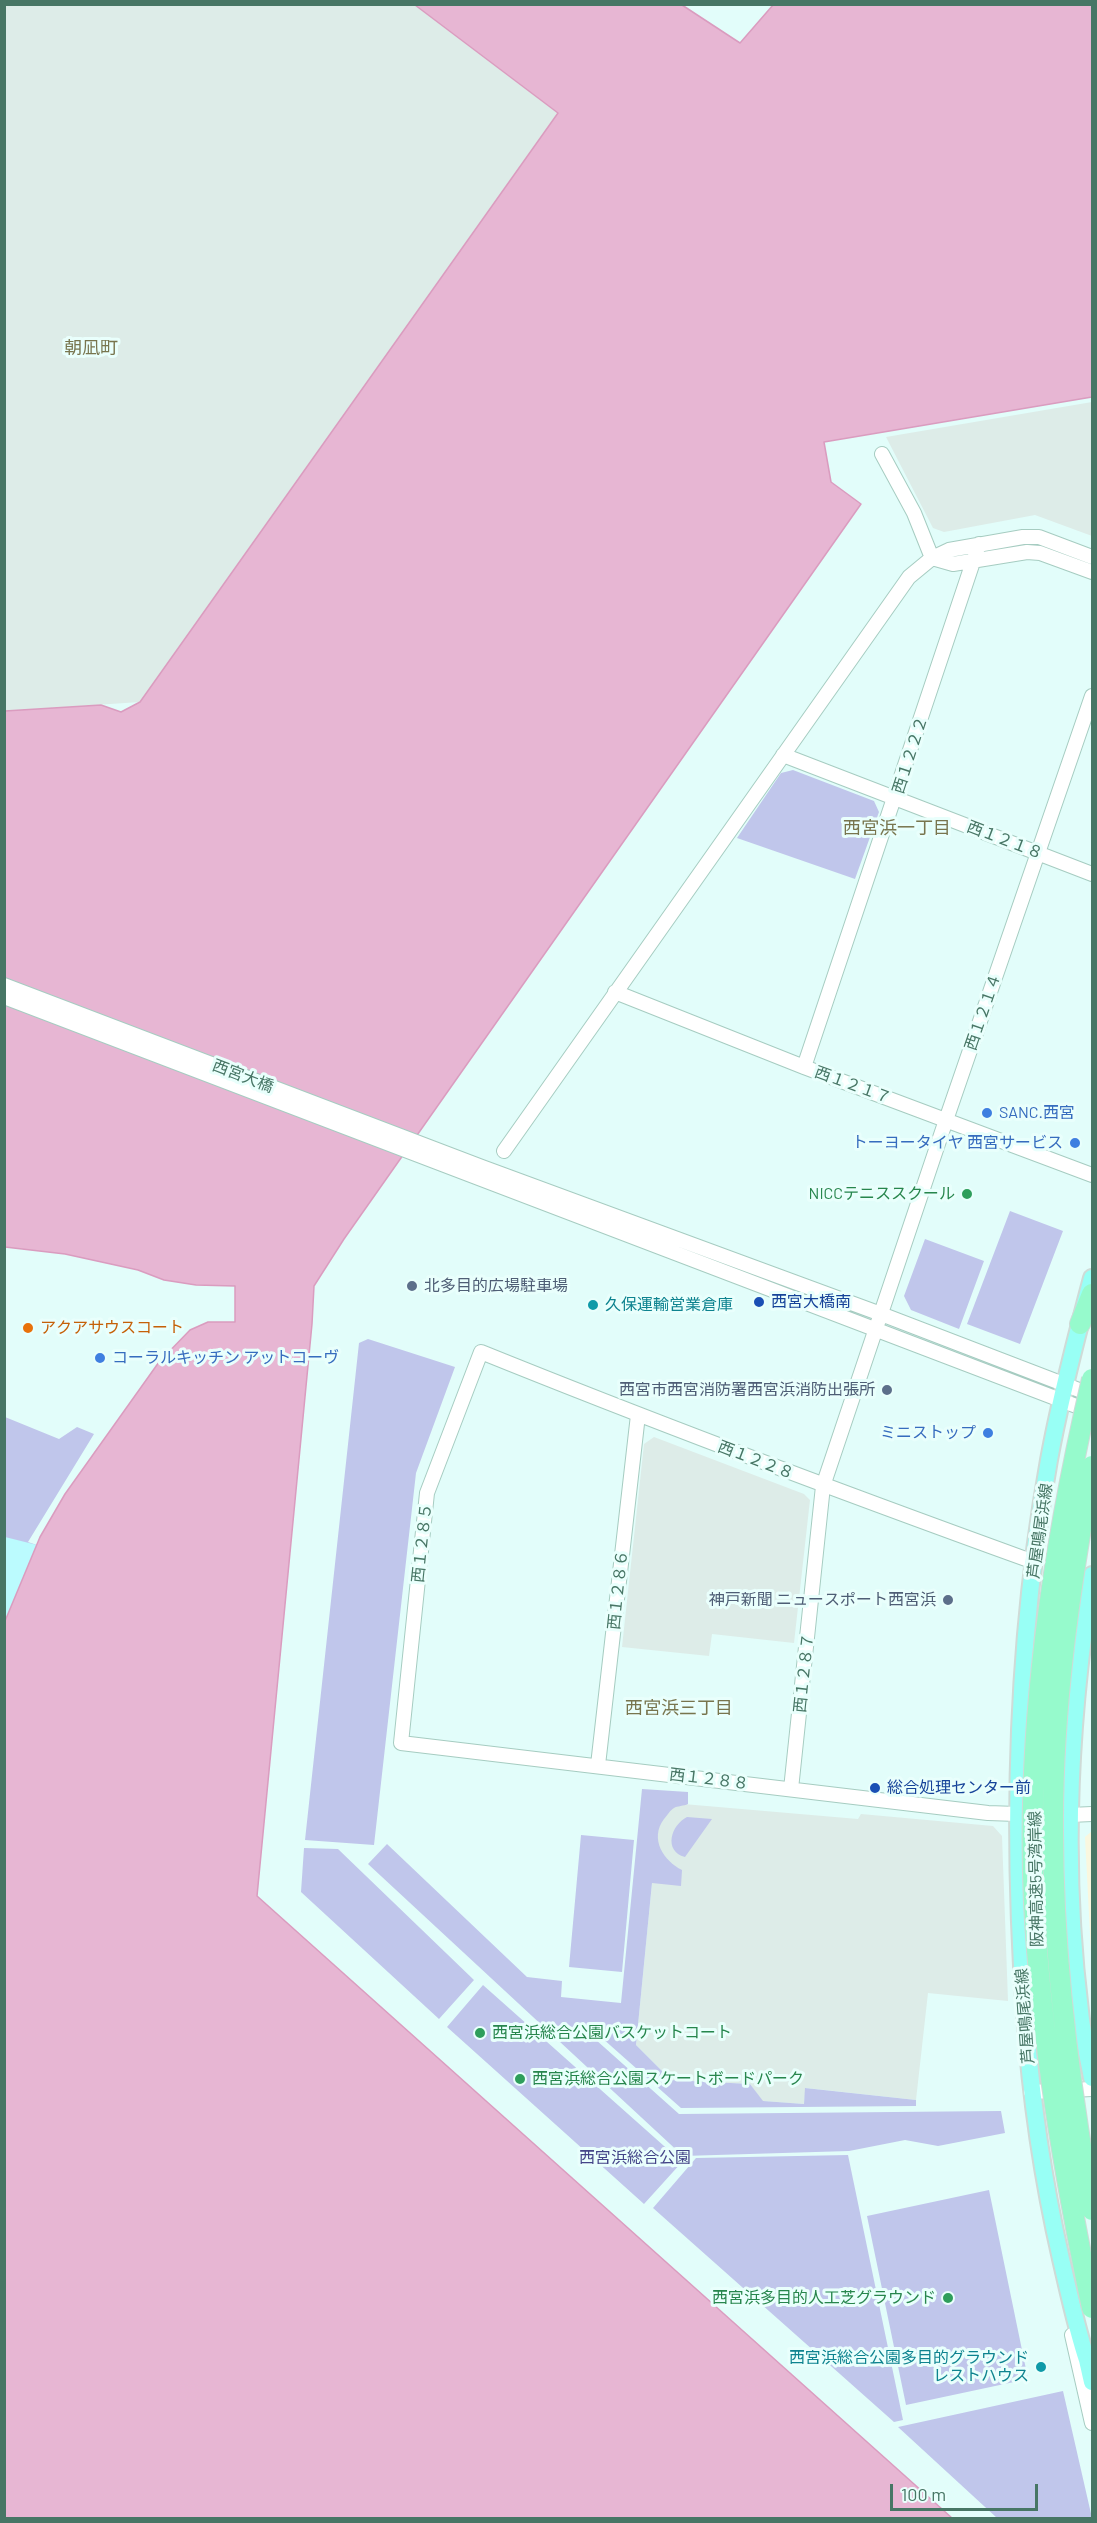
<!DOCTYPE html>
<html>
<head>
<meta charset="utf-8">
<style>
	body { margin:0 }
	#map { position:relative; width:1097px; height:2523px; overflow:hidden; background:#e2fdfa; font-family:Barlow,sans-serif }
	canvas { display:block }
	.frame { position:absolute; inset:0; border:6px solid #477665; pointer-events:none }
	.scale { position:absolute; left:890px; top:2484px; width:148px; height:27px; box-sizing:border-box; border:3px solid #477665; border-top:0; padding-left:8px; font-size:18px; line-height:21px; white-space:nowrap; color:#477665; -webkit-text-stroke:4px #e9fffc; paint-order:stroke }
</style>
</head>
<body>
<div id="map">
<canvas width="1097" height="2523"></canvas>
<div class="frame"></div>
<div class="scale">100 m</div>
</div>
<script>
const g = document.querySelector('canvas').getContext('2d');
g.lineJoin = 'round';
function fillPath(path, color) {
  g.fillStyle = color;
  g.fill(path, 'evenodd');
}
function stroke(path, color, width, dash) {
  g.strokeStyle = color;
  g.lineWidth = width;
  g.lineCap = dash ? 'butt' : 'round';
  g.setLineDash(dash || []);
  g.stroke(path);
}
function write(font, color, halo, rows, align = 'center') {
  g.font = font + ' Barlow,"Noto Sans JP",sans-serif';
  g.lineWidth = 6;
  g.setLineDash([]);
  g.textBaseline = 'middle';
  g.strokeStyle = halo;
  g.fillStyle = color;
  for (const [text, x, y, turn = 0] of rows) {
    g.save();
    g.translate(x, y);
    g.rotate((+turn || 0) * Math.PI / 180);
    g.textAlign = isNaN(turn) ? turn : align;
    if (halo) g.strokeText(text, 0, 0);
    g.fillText(text, 0, 0);
    g.restore();
  }
}
const industrial = new Path2D(`
	M5,5H415L558,113L140,702L5,711Z
	M1092,402V536L1035,515L944,532L933,528L886,437Z
	M654,1437L804,1494L810,1500L794,1643L712,1634L709,1656L622,1647L644,1444Z
	M660,1802L858,1819L861,1814L993,1826L1002,1836L1008,2001L928,1993L916,2100L806,2088L804,2104L762,2101L750,2084L671,2080L636,2045Z`);
const education = new Path2D(`
	M1092,1831V1973L1085,1837Z`);
const green = new Path2D(`
	M793,770L874,801L879,812L855,879L737,838L781,773Z
	M1010,1211L1063,1231L1020,1344L967,1324Z
	M925,1239L984,1261L959,1329L911,1310L904,1296Z
	M368,1339L455,1367L416,1473L374,1845L305,1840L359,1343Z
	M5,1417L59,1439L77,1427L94,1434L28,1542L37,1545L5,1621Z
	M642,1789L688,1792V1804C684,1806 677,1806 674,1808C670,1810 667,1816 664,1819C649,1839 664,1861 682,1870L681,1886L652,1883L636,2045L671,2080L750,2084L763,2101L804,2104L805,2088L916,2100V2106L681,2108L593,2030L586,2031L679,2114L1001,2111L1005,2133L938,2146L905,2140L849,2151L683,2156L368,1864L387,1844L527,1977L562,1981L561,1997L621,2003Z
	M687,1817L712,1819L685,1857C663,1851 671,1825 687,1817Z
	M581,1835L634,1840L622,1972L569,1967Z
	M304,1848L338,1849L474,1980L439,2019L301,1892Z
	M483,1985L682,2162L644,2204L447,2027Z
	M848,2155L903,2420L894,2422L653,2208L696,2158Z
	M989,2190L1028,2379L906,2405L867,2216Z
	M1063,2391L1092,2518H997L898,2427Z`);
const sand = new Path2D(`
	M5,1537L37,1545L5,1621Z`);
const water = new Path2D(`
	M415,5H682L740,43L773,5H1092V397L824,442L831,482L861,504L344,1239L314,1286L312,1324L257,1896L952,2518H5V1621L40,1537L65,1494L159,1362L190,1330L208,1322H235V1286L196,1285L164,1280L138,1270L65,1254L5,1247V711L101,705L121,712L140,702L558,113Z`);
const minor = new Path2D(`
	M882,454L914,513L932,558
	M932,558L953,564L1027,552L1040,553L1092,572
	M783,755L1092,874
	M4,985L482,1167L881,1314L1092,1395
	M615,992L804,1067L1092,1175
	M4,997L1092,1412
	M804,1067L979,544
	M504,1151L909,577L932,558L949,550L1023,537H1039L1092,557
	M598,1765L638,1415
	M791,1789L823,1486L946,1120L1092,696
	M1017,1814L988,1813L401,1743L427,1493L481,1352C664,1426 849,1495 1034,1562
	M1070,1815L1092,1814
	M1031,2092L1092,2089
	M1072,2335L1092,2423`);
const major = new Path2D(`
	M1092,1575C1069,1717 1062,1867 1080,2011C1082,2033 1088,2056 1092,2078
	M1085,2351L1092,2382
	M1087,2360C1076,2327 1069,2293 1061,2259C1042,2176 1031,2099 1025,2014C1012,1830 1016,1642 1049,1460C1060,1399 1076,1338 1092,1278`);
const highway = new Path2D(`
	M1080,1324L1092,1294`);
const highwayBridge = new Path2D(`
	M1092,1379C1052,1550 1026,1726 1034,1903C1041,2040 1064,2174 1092,2308
	M1092,1466C1070,1586 1052,1708 1053,1831C1053,1959 1069,2085 1092,2210`);
const markers = [
	[987,1113,6,"#3f7fe0"],
	[1075,1143,6,"#3f7fe0"],
	[967,1194,6,"#2e9e5b"],
	[412,1286,6,"#5c6f8a"],
	[759,1302,6,"#1a4fb4"],
	[593,1305,6,"#0f9aa8"],
	[28,1328,6,"#e8710a"],
	[100,1358,6,"#3f7fe0"],
	[887,1390,6,"#5c6f8a"],
	[988,1433,6,"#3f7fe0"],
	[948,1600,6,"#5c6f8a"],
	[875,1788,6,"#1a4fb4"],
	[480,2033,6,"#2e9e5b"],
	[520,2079,6,"#2e9e5b"],
	[948,2298,6,"#2e9e5b"],
	[1041,2367,6,"#0f9aa8"]
];
const streetNames = [
	["西１２２２",910,755,-72],
	["西１２１８",1005,840,21],
	["西１２１４",983,1012,-71],
	["西宮大橋",243,1076,21],
	["西１２１７",853,1085,20],
	["西１２２８",756,1460,21],
	["芦屋鳴尾浜線",1040,1531,-82],
	["西１２８５",422,1543,-84],
	["西１２８６",618,1590,-84],
	["西１２８７",804,1673,-84],
	["西１２８８",709,1779,7],
	["阪神高速5号湾岸線",1036,1879,-91],
	["芦屋鳴尾浜線",1025,2016,-94]
];
const shopNames = [
	["SANC.西宮",999,1113],
	["トーヨータイヤ 西宮サービス",1063,1143,"right"],
	["コーラルキッチン アットコーヴ",112,1358],
	["ミニストップ",976,1433,"right"]
];
const leisureNames = [
	["NICCテニススクール",955,1194],
	["西宮浜総合公園バスケットコート",492,2033,"left"],
	["西宮浜総合公園スケートボードパーク",532,2079,"left"],
	["西宮浜多目的人工芝グラウンド",936,2298]
];
const serviceNames = [
	["北多目的広場駐車場",424,1286,"left"],
	["西宮市西宮消防署西宮浜消防出張所",875,1390],
	["神戸新聞 ニュースポート西宮浜",936,1600]
];
const transitNames = [
	["西宮大橋南",771,1302],
	["総合処理センター前",887,1788]
];
const cultureNames = [
	["久保運輸営業倉庫",605,1305],
	["西宮浜総合公園多目的グラウンド",1029,2358,"right"],
	["レストハウス",1029,2376,"right"]
];
const foodNames = [
	["アクアサウスコート",40,1328]
];
const parkNames = [
	["西宮浜総合公園",635,2158]
];
const neighbourhoodNames = [
	["朝凪町",91,348],
	["西宮浜一丁目",897,828],
	["西宮浜三丁目",679,1708]
];
fillPath(industrial, '#ddece8');
fillPath(education, '#f9f7df');
fillPath(green, '#c0c6eb');
fillPath(sand, '#bbfbfe');
fillPath(water, '#e7b6d3');
stroke(water, '#da9cbf', 1.5);
stroke(minor, '#a6ccc1', 16);
stroke(major, '#cfdbd7', 20);
stroke(highway, '#cfdbd7', 22);
stroke(minor, '#fff', 14);
stroke(major, '#98fff5', 16);
stroke(highway, '#96facc', 20);
stroke(highwayBridge, '#cfdbd7', 22, []);
stroke(highwayBridge, '#96facc', 20);
for (const [x, y, r, color] of markers) {
  const dot = new Path2D();
  dot.arc(x, y, r, 0, 2 * Math.PI);
  g.fillStyle = color;
  g.fill(dot);
  stroke(dot, '#e9fffc', 2);
}
write('16px', '#477665', '#e9fffc', streetNames);
write('16px', '#366cbe', '#e9fffc', shopNames, 'left');
write('16px', '#27864d', '#e9fffc', leisureNames, 'right');
write('16px', '#4e5e75', '#e9fffc', serviceNames, 'right');
write('16px', '#164399', '#e9fffc', transitNames, 'left');
write('16px', '#0d838f', '#e9fffc', cultureNames, 'left');
write('16px', '#c56008', '#e9fffc', foodNames, 'left');
write('16px', '#444588', '#e9fffc', parkNames);
write('18px', '#78754e', '#e9fffc', neighbourhoodNames);
</script>
</body>
</html>
